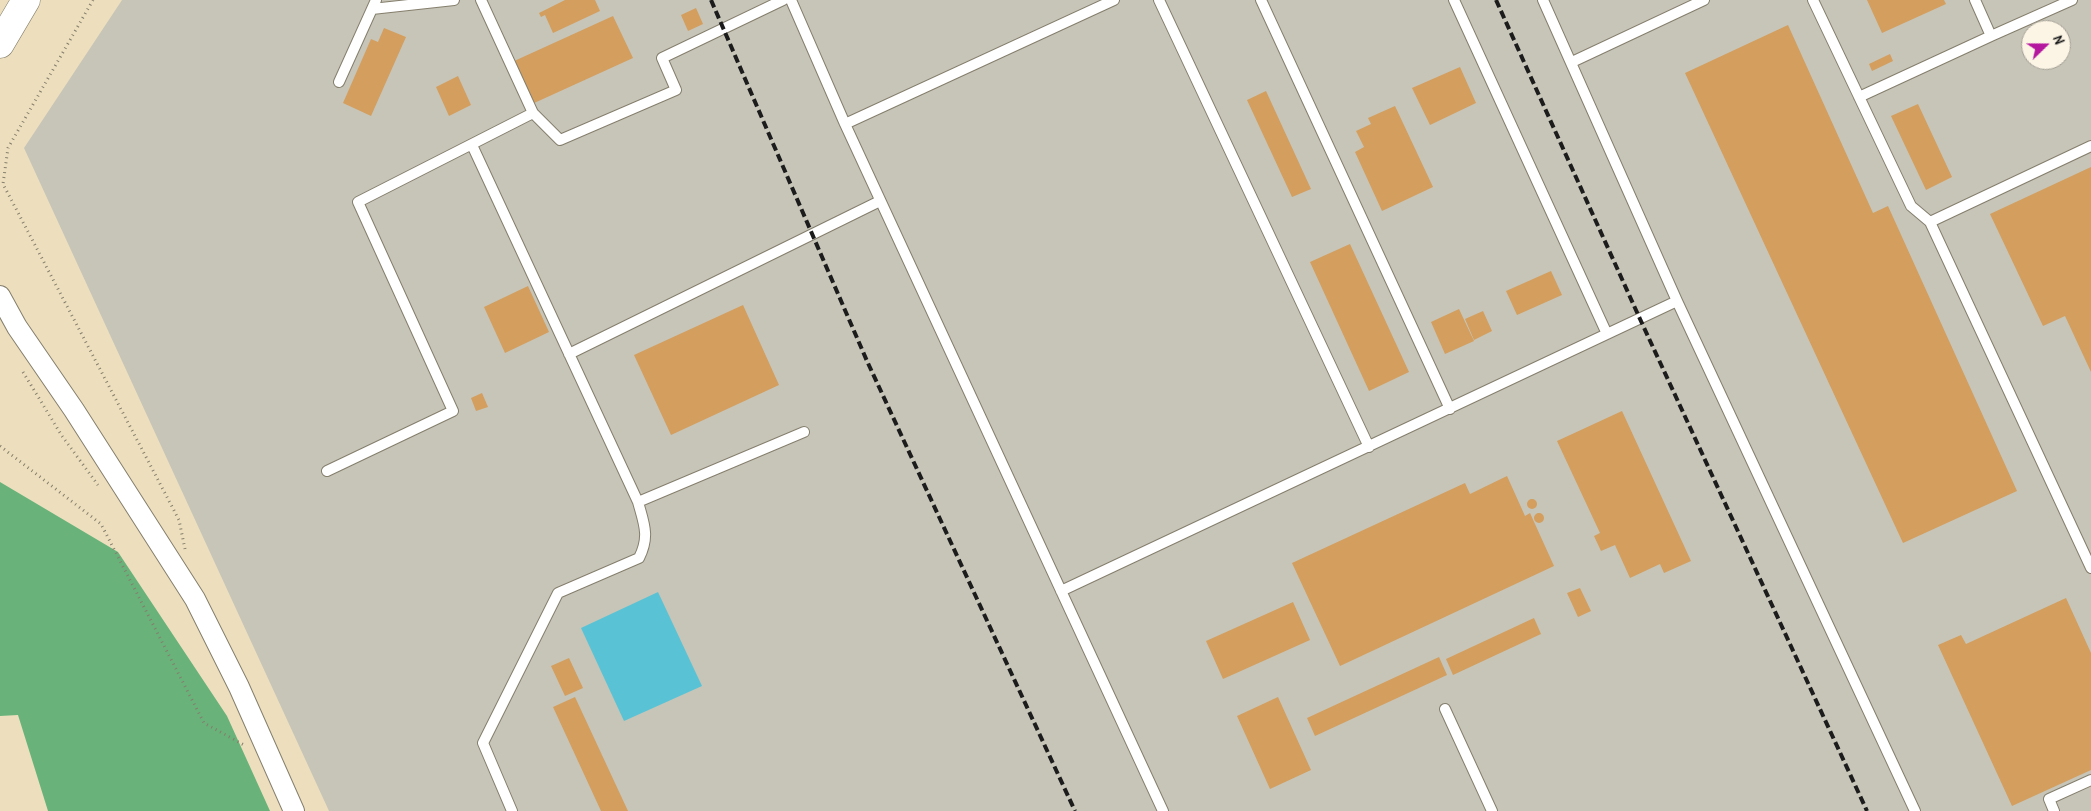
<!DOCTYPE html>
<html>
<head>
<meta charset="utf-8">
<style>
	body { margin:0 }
	#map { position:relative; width:2091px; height:811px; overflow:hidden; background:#eddfbd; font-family:"Patrick Hand",sans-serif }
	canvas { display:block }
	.north { position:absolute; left:2021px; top:20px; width:50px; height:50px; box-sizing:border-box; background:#fcf5e5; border:1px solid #a29e95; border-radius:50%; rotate:68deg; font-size:14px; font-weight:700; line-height:20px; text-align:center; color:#1c1c1c }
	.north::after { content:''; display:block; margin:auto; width:18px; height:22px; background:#b5179e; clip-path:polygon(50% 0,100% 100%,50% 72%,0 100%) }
</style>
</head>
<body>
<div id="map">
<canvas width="2091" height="811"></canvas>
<div class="north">N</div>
</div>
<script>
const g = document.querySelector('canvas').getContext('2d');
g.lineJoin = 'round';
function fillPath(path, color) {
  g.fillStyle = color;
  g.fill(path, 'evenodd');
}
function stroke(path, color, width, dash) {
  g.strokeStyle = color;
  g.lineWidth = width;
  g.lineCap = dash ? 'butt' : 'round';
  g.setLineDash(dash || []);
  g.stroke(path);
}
const industrial = new Path2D(`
	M122,0H2091V811H329L24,148ZM2031,30H2061V60H2031Z`);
const forest = new Path2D(`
	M0,482L118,552L227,716L270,811H48L18,715L0,716Z`);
const water = new Path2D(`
	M658,592L702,686L624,721L581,628Z`);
const building = new Path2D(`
	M565,0H595L600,11L553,33L545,15L541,17L539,13Z
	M1867,0H1944L1946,4L1882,33Z
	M696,8L703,24L688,31L681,15Z
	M613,16L633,58L532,104L512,62Z
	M1788,25L1873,213L1888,206L2017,491L1903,543L1685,73Z
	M384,28L406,37L371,116L343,103L371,39L378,42Z
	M1890,54L1893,61L1872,71L1869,64Z
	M1460,67L1476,103L1430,125L1412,88Z
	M458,76L471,105L449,116L436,87Z
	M1266,91L1311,189L1292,197L1247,100Z
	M1918,104L1952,177L1926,190L1891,116Z
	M1395,106L1433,187L1382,211L1355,152L1364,147L1356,131L1371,124L1368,118Z
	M2091,167V372L2065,316L2043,326L1990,214Z
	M1350,244L1409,372L1369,391L1310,262Z
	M1551,271L1562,295L1517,315L1506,291Z
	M528,286L549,332L505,353L484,307Z
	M743,305L779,385L671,435L634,355Z
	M1459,309L1474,341L1445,354L1431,322Z
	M1483,311L1492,331L1474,340L1465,319Z
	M482,393L488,407L476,411L471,398Z
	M1622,411L1691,561L1664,573L1660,564L1630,578L1615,545L1601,551L1594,536L1600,533L1557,441Z
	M1507,476L1525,516L1530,513L1554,566L1340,666L1292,563L1465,483L1470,494Z
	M1527 504a5 5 0 1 1 10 0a5 5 0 1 1-10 0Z
	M1534 518a5 5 0 1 1 10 0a5 5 0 1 1-10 0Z
	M1580,588L1591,611L1578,617L1567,593Z
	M2066,598L2091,653V770L2012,806L1938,645L1961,635L1966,644Z
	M1293,602L1310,640L1223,679L1206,641Z
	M1534,618L1541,634L1453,675L1446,659Z
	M1439,657L1447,675L1315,736L1307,718Z
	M569,658L583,688L565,696L551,666Z
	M575,697L628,811H601L553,707Z
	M1278,697L1311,770L1270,789L1237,716Z`);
const path = new Path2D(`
	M93,0L8,148L3,184L179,520L185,549
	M23,372L62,436L98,485
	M0,446L101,524L204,723L244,745`);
const service = new Path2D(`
	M481,0L533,113
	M791,0L845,124L1163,811
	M1159,0L1369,447
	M1261,0L1450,409
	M1454,0L1607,334
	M1543,0L1677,301L1915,811
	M1813,0L1911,206L1930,222
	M1975,0L1991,36L2072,0
	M372,9L454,0
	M1572,62L1704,0
	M339,82L376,0
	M1859,97L1991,36
	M845,124L1114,0
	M472,145L638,502L804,432
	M2091,146L1930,222L2091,568
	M569,354L880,201
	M327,471L453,411L358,202L533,113L560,140L676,90L662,58L783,0
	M1061,591L1677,301
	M1445,709L1492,811
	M512,811L483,743L558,593L639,558C650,536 644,524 638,502
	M2054,811L2049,799L2091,780`);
const minor = new Path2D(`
	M0,296L17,327L74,410L195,599L239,687L294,811`);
const motorway = new Path2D(`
	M0,44L26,0`);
const rail = new Path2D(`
	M711,0L867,361L1075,811
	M1496,0L1640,319L1867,811`);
fillPath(industrial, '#c7c5b8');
fillPath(forest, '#69b37b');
fillPath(water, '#59c3d5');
fillPath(building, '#d39e5e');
stroke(service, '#847e6c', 12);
stroke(minor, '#847e6c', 22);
stroke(motorway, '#847e6c', 29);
stroke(path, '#847e6c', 3, [1, 4]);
stroke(service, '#fff', 10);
stroke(minor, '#fff', 20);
stroke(motorway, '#fff', 28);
stroke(rail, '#1c1c1c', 4, [8, 4]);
</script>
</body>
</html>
